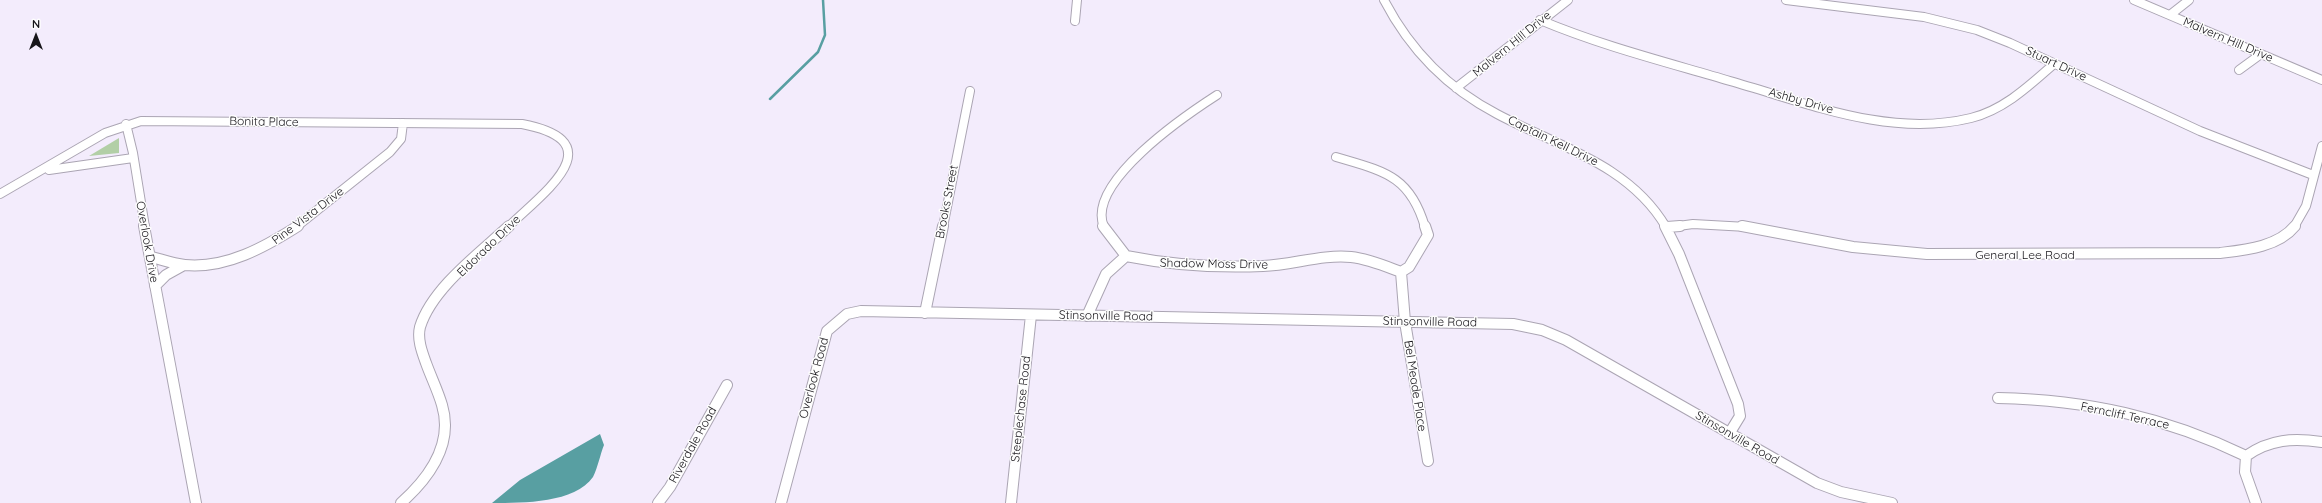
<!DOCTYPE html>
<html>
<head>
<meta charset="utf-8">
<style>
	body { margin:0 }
	#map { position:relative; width:2322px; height:503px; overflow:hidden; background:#f3ecfc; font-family:Quicksand,sans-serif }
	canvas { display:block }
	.north { position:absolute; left:16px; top:16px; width:40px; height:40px; -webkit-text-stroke:3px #fdfdfd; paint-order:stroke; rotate:0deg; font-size:11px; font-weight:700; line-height:16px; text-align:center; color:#17151a }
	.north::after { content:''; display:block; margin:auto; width:14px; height:18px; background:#17151a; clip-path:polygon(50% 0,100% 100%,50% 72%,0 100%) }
</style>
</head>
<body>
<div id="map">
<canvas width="2322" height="503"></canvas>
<div class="north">N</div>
</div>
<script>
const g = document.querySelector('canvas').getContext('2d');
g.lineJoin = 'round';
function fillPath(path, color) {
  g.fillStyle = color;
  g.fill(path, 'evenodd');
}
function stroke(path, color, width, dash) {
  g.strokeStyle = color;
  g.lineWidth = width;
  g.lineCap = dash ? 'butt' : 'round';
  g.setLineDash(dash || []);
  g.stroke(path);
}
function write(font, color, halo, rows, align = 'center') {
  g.font = font + ' Quicksand,sans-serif';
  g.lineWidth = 3;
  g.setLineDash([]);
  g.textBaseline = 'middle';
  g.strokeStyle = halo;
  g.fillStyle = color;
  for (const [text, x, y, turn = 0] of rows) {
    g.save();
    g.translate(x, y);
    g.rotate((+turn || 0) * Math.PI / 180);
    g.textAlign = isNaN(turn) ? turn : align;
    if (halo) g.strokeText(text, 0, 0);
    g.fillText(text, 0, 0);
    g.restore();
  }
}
const green = new Path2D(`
	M119,138V153L89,156Z`);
const water = new Path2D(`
	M600,434L604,445C600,455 598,467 593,477C575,503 524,503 492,503L520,480Z`);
const stream = new Path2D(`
	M770,99L818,52L825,35L823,0`);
const streetFar1 = new Path2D(`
	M1384,0C1410,50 1447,88 1497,114C1557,146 1629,164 1666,227
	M1786,0L1924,17L1977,30L2010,43L2200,131L2313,175
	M2134,0L2322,80
	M2170,15L2189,0
	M1540,20C1602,46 1666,62 1730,81C1808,103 1889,138 1971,118C2004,110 2030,85 2054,64
	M1075,21L1077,0
	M2239,70L2261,54
	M1456,88L1568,0
	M126,124L133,153L145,227
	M1336,157C1383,171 1410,175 1425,227
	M49,170L133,158
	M0,194L105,133L141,121L522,124C616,142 543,193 508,227
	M296,227L390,152L401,139L403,123
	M943,227L970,91
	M1104,227C1085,183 1186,115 1217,95
	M1671,227L1693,224L1747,227
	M2294,227L2306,206L2322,146`);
const street = new Path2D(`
	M144,226L196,503
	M1103,226L1126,256C1171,265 1217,268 1263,266C1292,265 1323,254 1351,257C1369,259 1385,266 1401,272
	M1425,226L1428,235L1409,267L1401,272L1405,322L1428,461
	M1665,226L1679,254L1738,404L1740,416L1729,434
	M1742,226L1853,247L1927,254L2220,253C2245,250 2278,247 2295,226
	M1667,227L1680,226
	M152,257C163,260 174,264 185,265C226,269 265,247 298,226
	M155,286L166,275L184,265
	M925,313L943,226
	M1087,316L1106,274L1126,256
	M1998,398C2088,400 2165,417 2246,456
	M401,503C429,478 454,445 442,405C438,391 431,377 426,363C422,352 417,339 420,327C432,288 480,253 509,226
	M658,503L670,487L727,385
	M781,503L827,331L847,314L861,311L1513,324L1542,330L1566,340L1817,483L1841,492L1892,503
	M1011,503L1031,315
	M2256,503L2245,472L2246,456C2270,439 2293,438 2322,442`);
const streetNames = [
	["Malvern Hill Drive",2228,40,23],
	["Malvern Hill Drive",1512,44,-39],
	["Stuart Drive",2056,64,25],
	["Ashby Drive",1801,101,16],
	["Bonita Place",264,122,1],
	["Captain Kell Drive",1553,141,26],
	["Brooks Street",947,202,-79],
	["Pine Vista Drive",308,216,-37],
	["Overlook Drive",147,242,80],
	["Eldorado Drive",489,246,-44],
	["General Lee Road",2025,255],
	["Shadow Moss Drive",1214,264,1],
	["Stinsonville Road",1106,316,1],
	["Stinsonville Road",1430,322,1],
	["Overlook Road",814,378,-75],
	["Bel Meade Place",1415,386,81],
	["Steeplechase Road",1021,409,-84],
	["Ferncliff Terrace",2125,416,12],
	["Stinsonville Road",1737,438,30],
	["Riverdale Road",693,445,-61]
];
fillPath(green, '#b2cfa6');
fillPath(water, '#589fa2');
stroke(stream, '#589fa2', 2.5);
stroke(streetFar1, '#aba5b3', 10);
stroke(street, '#aba5b3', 12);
stroke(streetFar1, '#fff', 8);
stroke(street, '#fff', 10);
write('12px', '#17151a', '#fdfdfd', streetNames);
</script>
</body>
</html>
